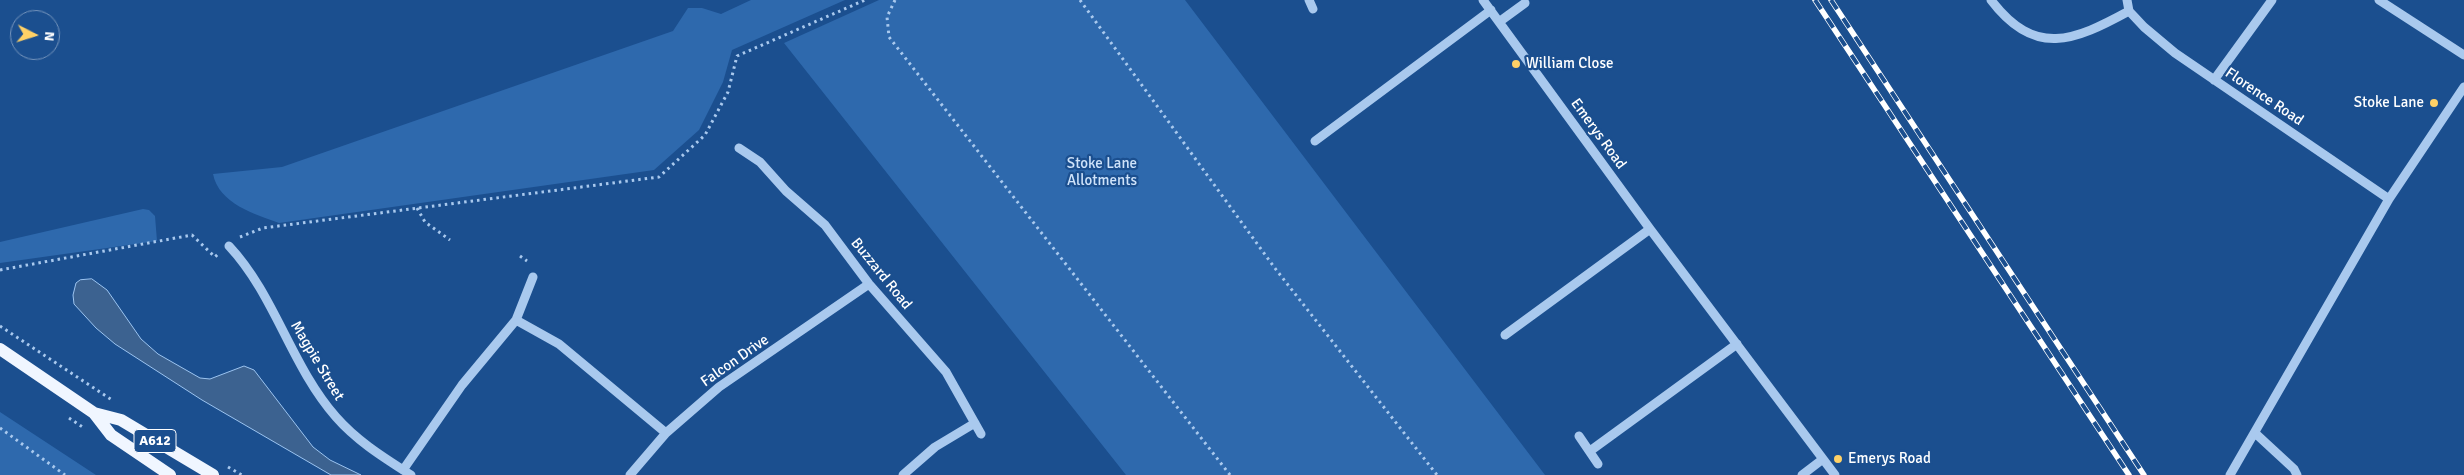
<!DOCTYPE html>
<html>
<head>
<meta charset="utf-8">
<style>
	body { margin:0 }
	#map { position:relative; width:2464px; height:475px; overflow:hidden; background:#1b4f8f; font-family:Signika,sans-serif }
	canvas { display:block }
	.north { position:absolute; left:10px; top:10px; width:50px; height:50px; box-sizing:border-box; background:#1b4f8f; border:1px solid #7695bc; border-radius:50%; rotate:95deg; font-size:14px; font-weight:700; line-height:20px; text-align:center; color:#fff }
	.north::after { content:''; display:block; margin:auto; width:18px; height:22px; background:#ffd166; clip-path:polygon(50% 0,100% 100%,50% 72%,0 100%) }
</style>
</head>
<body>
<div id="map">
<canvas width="2464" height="475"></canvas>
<div class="north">N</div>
</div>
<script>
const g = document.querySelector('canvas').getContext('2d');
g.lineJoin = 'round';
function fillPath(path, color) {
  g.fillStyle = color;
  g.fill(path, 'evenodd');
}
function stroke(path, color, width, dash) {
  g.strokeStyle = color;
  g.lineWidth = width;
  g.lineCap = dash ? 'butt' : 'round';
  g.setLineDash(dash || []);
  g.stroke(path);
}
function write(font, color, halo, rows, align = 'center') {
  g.font = font + ' Signika,sans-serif';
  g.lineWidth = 4.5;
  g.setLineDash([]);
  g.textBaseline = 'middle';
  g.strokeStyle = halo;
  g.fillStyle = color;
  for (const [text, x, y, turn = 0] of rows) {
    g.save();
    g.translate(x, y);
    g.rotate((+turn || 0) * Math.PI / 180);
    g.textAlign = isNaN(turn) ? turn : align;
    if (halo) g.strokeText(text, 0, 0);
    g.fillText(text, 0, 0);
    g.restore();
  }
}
const green = new Path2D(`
	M751,0H845L732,50L723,82L699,130L654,170L279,223C255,214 219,204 213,174L282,167L673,31L688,8H702L721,14Z
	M879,0H1185L1545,475H1126L784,43Z
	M143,209L149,210L155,216L157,241L0,263V242Z
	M0,412L96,475H0Z`);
const water = new Path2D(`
	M92,279L107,290L141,339L158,354L200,378L210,379L244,366L254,370L313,447L330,460L361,475H331L202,400L115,344L96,328L74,304L73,295L76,283L80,280Z`);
const path = new Path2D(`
	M895,0L887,17L889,37L1230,475
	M1080,0L1274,267L1437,475
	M417,208L425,222L450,240
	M240,237L263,228L659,177L705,135L728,92L737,56L865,0
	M520,256L527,261
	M0,270L192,235L215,257L219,253
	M0,326L112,400
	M69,418L84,428
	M0,428L65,475
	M228,467L242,475`);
const minor = new Path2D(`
	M1309,0L1313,9
	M1483,0L1650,229L1835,475
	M1991,0C2035,58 2074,41 2129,11L2127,0
	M2379,0L2464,55
	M2129,11L2144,27L2175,53L2389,199
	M1499,22L1525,3
	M2214,80L2272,0
	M1315,141L1491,10
	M739,148L760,162L786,191L825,225L869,284L946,372L981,434
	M229,246C275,295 291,366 336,417C357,441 383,457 411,475
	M516,320L559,344L666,433
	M1505,335L1650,229
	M2255,433L2294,469L2297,475
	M1579,436L1598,464
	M1590,451L1737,344
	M403,470L462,385L516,320L533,277
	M630,475L666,433L719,387L869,284
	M903,475L935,447L975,423
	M1802,475L1823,459
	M2230,475L2389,199L2464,87`);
const major = new Path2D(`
	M0,349L94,413L111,435L170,475
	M94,413L121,420L213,475`);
const rail = new Path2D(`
	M1815,0L2129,475
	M1831,0L2144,475`);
const markers = [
	[1516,64,5,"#ffd166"],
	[2434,103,5,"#ffd166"],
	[1838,459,5,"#ffd166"]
];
const shields = [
	[155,441,42]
];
const shieldNames = [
	["A612",155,441]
];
const poiNames = [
	["William Close",1526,64],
	["Stoke Lane",2424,103,"right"],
	["Emerys Road",1848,459]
];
const streetNames = [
	["Florence Road",2264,97,34],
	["Emerys Road",1598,134,54],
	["Buzzard Road",881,274,51],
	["Magpie Street",317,361,59],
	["Falcon Drive",735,361,-35]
];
const parkNames = [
	["Stoke Lane",1102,164],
	["Allotments",1102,181]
];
fillPath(green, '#2e69ad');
fillPath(water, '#3c6290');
stroke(water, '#9cc4f0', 1);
stroke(path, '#a9c9ee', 3, [2.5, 4]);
stroke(minor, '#a9c9ee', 9);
stroke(major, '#f0f6ff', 12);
stroke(rail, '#fff', 5.5);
stroke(rail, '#1b4f8f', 4, [11]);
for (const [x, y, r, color] of markers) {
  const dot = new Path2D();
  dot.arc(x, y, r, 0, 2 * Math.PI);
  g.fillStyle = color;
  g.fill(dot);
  stroke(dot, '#1b4f8f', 2);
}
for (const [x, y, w] of shields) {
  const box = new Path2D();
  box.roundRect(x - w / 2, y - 11.5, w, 23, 4);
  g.fillStyle = '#1b4f8f';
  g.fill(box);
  stroke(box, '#fff', 1);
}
write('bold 14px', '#fff', null, shieldNames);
write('15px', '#fff', '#1b4f8f', poiNames, 'left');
write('15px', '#fff', '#1b4f8f', streetNames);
write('15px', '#cfe3fa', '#1b4f8f', parkNames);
</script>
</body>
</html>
